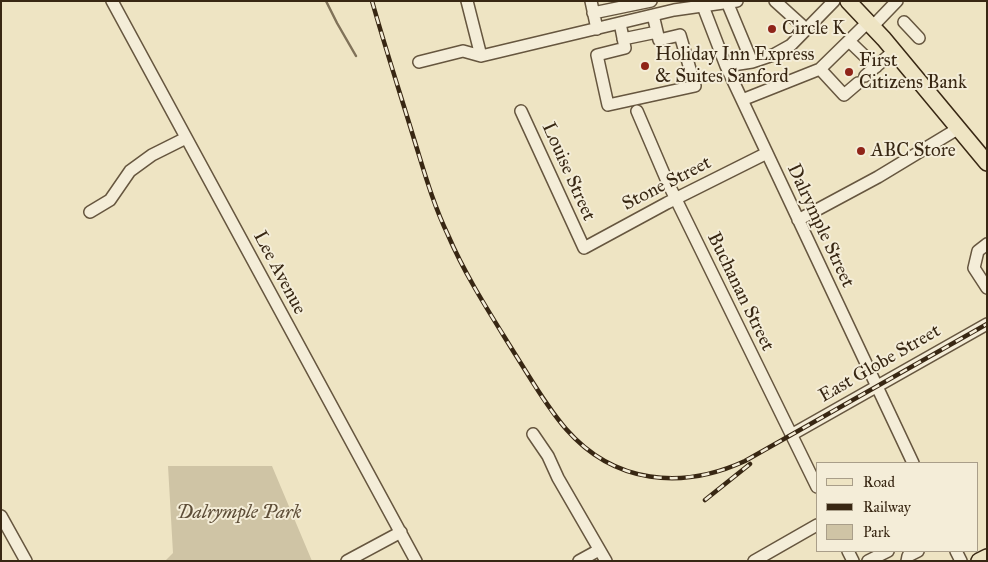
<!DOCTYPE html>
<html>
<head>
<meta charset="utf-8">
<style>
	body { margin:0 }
	#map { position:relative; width:988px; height:562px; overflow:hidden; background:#eee4c3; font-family:"IM FELL Great Primer",serif }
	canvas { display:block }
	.frame { position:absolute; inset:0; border:2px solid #382713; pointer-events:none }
	.legend { position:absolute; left:816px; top:462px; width:162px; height:90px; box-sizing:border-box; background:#f4edd8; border:1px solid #a99e89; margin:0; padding:6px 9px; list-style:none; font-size:15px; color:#382713 }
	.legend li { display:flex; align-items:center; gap:10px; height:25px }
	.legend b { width:25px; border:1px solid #a99e89 }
</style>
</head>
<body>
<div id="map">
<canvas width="988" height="562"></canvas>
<div class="frame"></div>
<ul class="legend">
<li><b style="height:6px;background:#eee4c3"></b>Road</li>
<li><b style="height:6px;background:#382713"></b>Railway</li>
<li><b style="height:14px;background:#cfc4a5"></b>Park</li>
</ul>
</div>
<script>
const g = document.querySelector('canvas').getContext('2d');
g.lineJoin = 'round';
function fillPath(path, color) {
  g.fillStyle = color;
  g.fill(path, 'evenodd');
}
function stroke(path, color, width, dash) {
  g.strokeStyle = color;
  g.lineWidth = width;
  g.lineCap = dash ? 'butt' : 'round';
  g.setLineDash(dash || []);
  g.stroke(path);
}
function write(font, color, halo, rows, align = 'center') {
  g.font = font + ' "IM FELL Great Primer",serif';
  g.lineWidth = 4;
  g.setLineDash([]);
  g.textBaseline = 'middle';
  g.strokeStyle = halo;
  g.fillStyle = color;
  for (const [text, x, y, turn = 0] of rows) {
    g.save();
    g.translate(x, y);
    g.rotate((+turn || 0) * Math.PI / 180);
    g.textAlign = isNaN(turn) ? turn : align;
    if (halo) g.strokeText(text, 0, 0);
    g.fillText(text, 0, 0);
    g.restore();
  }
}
const green = new Path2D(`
	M168,466H272L312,561H165L173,553Z`);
const stream = new Path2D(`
	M326,1L337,23L356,56`);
const minor = new Path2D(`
	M112,1L416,561
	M467,1L481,56
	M591,1L597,29
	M701,1L726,66L913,463
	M775,1L806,29
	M593,13L651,1
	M904,22L919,38
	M620,23L625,48L597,55L608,105L695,86L680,35L659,40L653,15
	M872,27L897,1
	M623,39L657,32
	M849,41L876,67
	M419,62L463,51L481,56L674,10L737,1
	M752,62L773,55L791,45L834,1
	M726,66L752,62L727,2
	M820,69L868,22
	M865,76L894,51
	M742,100L820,69L844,95L858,83
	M521,111L584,248L667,203L767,153
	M637,111L667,181L817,487
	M90,212L110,200L130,171L152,155L186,138
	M798,220L878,177L959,128
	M987,244L978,251L974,268L987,288
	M533,434L548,456L558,478L606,561
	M791,435L987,324
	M1,516L26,561
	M848,551L853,561
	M956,551L961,561
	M347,561L401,532
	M579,561L599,550
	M754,561L817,525
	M868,561L888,551
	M907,561L908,556L918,551`);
const major = new Path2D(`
	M848,1L884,39L987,163
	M979,561L987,557`);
const rail = new Path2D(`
	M372,1C385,47 400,93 414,139C424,171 433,204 448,235C466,277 491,315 515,354C531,379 546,406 566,429C614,484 682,490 745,461L987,324
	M705,500L750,464`);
const markers = [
	[772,29,5,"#8f2418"],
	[645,66,5,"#8f2418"],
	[849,72,5,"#8f2418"],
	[861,151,5,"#8f2418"]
];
const poiNames = [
	["Circle K",782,29],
	["Holiday Inn Express",655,55],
	["& Suites Sanford",655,77],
	["First",859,61],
	["Citizens Bank",859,83],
	["ABC Store",871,151]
];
const streetNames = [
	["Louise Street",568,172,66],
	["Stone Street",667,184,-27],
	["Dalrymple Street",820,226,65],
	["Lee Avenue",279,273,62],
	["Buchanan Street",740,292,64],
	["East Globe Street",880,364,-30]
];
const parkNames = [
	["Dalrymple Park",239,513]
];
fillPath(green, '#cfc4a5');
stroke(stream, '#807259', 2.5);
stroke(minor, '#66563f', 14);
stroke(major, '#382713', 18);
stroke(minor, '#f4edd8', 11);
stroke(major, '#eee4c3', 15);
stroke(rail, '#382713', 4.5);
stroke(rail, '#f4edd8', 2.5, [8]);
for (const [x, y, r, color] of markers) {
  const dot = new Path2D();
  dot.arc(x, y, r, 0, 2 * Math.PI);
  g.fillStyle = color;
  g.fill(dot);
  stroke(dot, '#f4edd8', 2);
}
write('19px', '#382713', '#f4edd8', poiNames, 'left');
write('19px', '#382713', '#f4edd8', streetNames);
write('italic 19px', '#5e4e38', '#f4edd8', parkNames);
</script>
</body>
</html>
